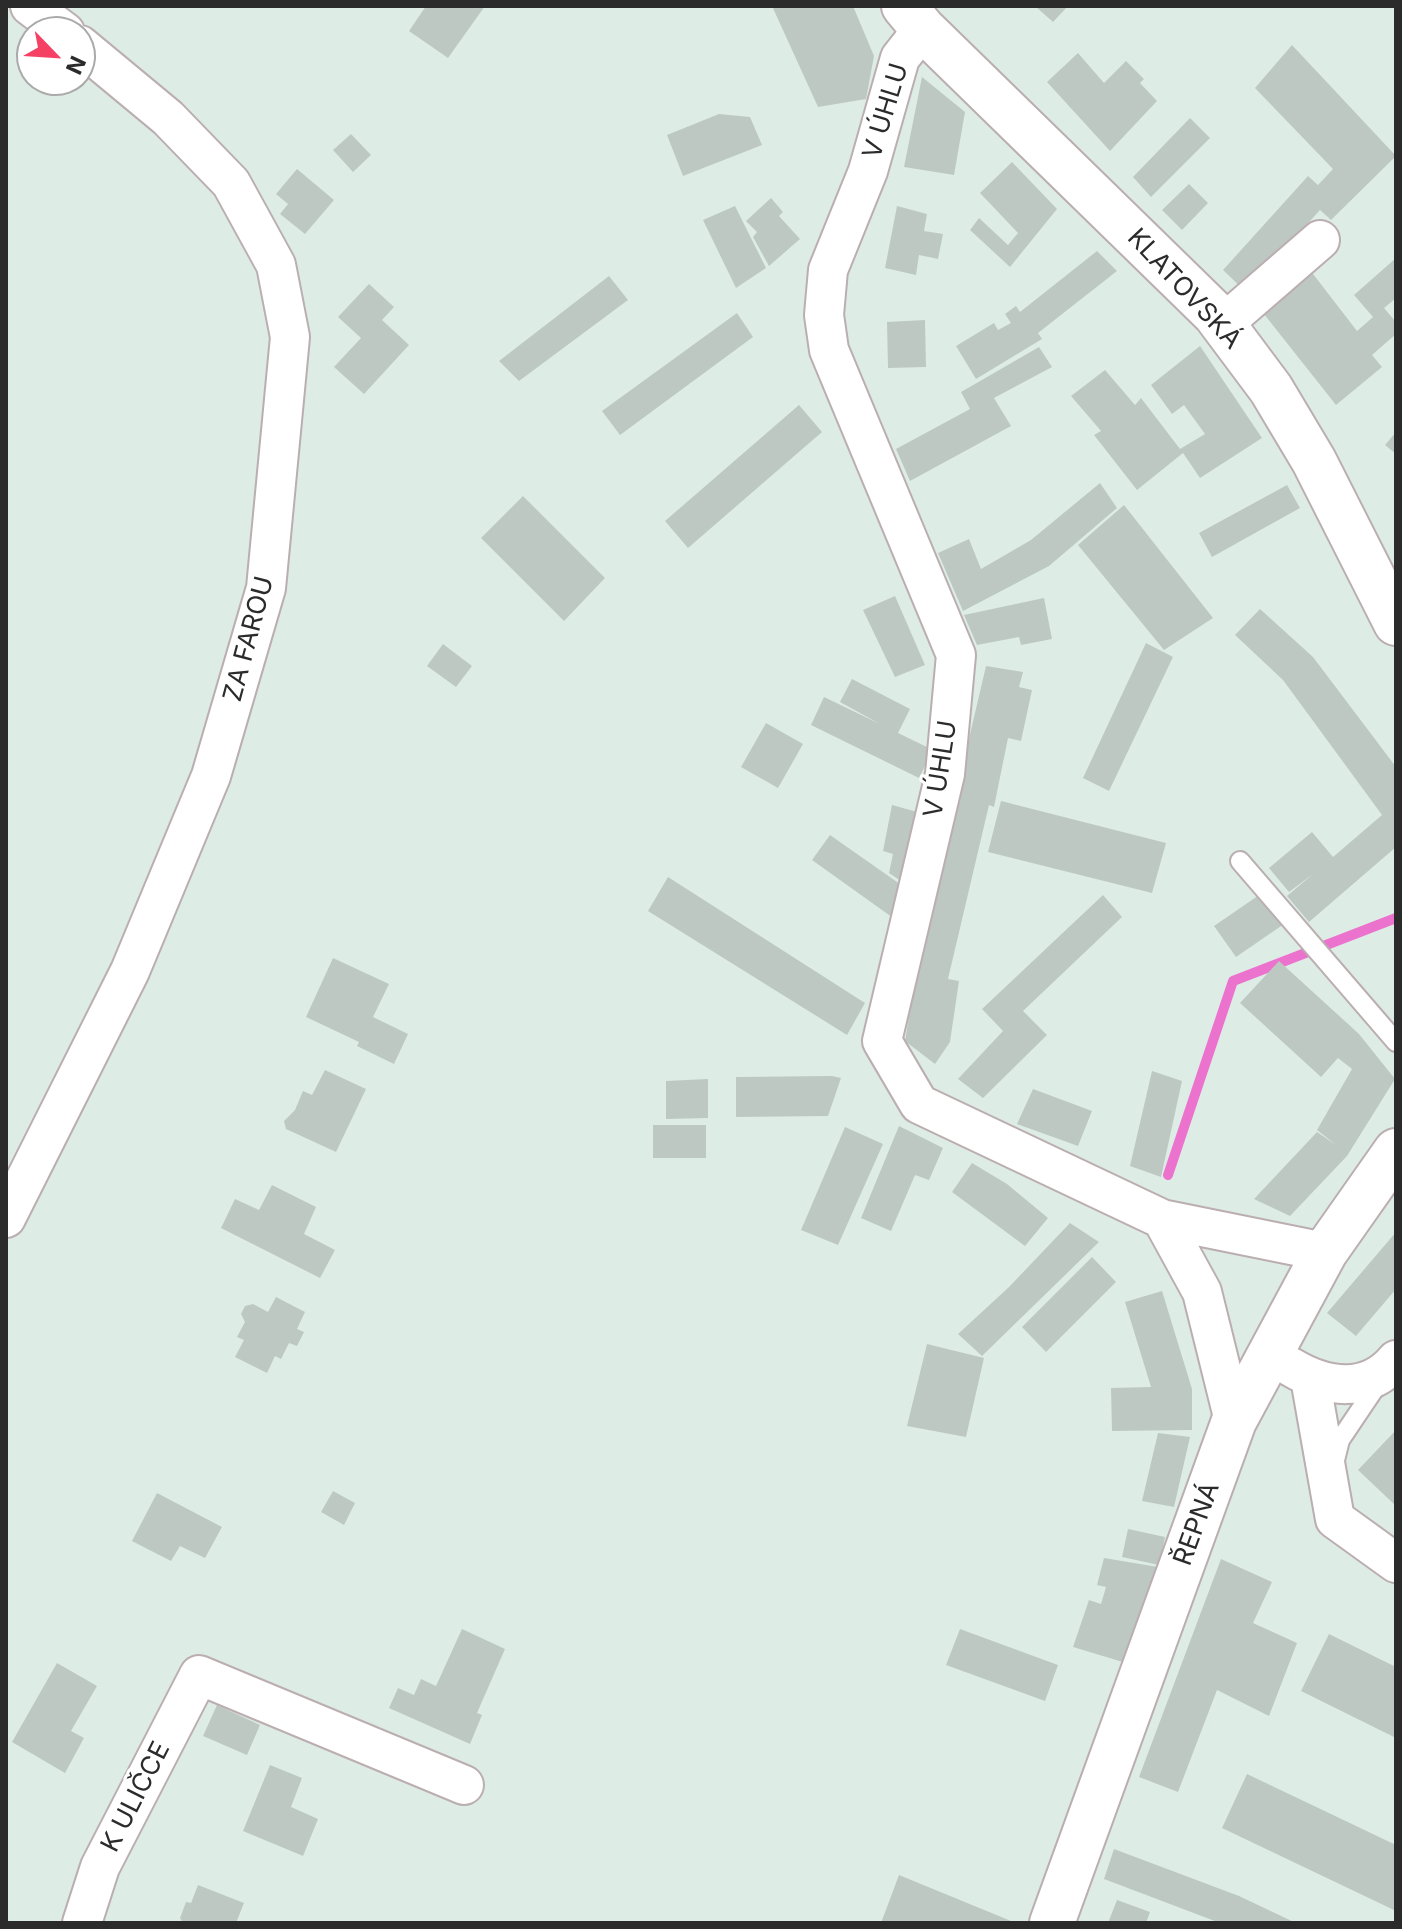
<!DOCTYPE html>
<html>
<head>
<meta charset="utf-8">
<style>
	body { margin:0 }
	#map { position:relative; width:1402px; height:1929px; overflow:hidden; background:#deece6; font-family:Inter,sans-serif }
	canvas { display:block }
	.frame { position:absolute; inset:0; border:8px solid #2b2b2b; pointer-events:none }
	.north { position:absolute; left:16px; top:16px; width:80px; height:80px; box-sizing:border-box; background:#fff; border:2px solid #aaa; border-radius:50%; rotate:115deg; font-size:22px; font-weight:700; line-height:32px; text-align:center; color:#2b2b2b }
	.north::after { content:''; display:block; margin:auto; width:28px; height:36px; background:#f54164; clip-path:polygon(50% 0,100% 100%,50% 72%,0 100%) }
</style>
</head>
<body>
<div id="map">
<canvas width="1402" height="1929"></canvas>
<div class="frame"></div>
<div class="north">N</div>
</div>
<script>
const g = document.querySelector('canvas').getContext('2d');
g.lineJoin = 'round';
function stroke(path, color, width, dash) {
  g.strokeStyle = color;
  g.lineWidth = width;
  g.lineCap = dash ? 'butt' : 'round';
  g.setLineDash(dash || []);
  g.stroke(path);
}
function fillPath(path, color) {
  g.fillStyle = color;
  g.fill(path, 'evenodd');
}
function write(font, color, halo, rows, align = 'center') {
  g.font = font + ' Inter,sans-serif';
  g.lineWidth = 6;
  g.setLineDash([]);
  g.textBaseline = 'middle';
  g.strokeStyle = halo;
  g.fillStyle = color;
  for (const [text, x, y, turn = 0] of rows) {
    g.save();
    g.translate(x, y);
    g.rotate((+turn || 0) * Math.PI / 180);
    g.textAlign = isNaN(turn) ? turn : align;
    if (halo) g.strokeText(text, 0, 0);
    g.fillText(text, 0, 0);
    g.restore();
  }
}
const stream = new Path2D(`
	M1168,1175L1233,981L1396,918`);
const building = new Path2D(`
	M426,6H485L448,58L409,31Z
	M772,6H853L874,56L866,99L818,107Z
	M1035,6H1068L1053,22Z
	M1292,45L1396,156L1331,220L1320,210L1246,292L1223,270L1308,176L1318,185L1333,169L1255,88Z
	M1078,53L1104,83L1126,61L1144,79L1140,83L1157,101L1110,151L1047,82Z
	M922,77L965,112L954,175L904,167Z
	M719,114L750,117L762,145L683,176L667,135Z
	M1190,118L1210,138L1151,197L1133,177Z
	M351,134L371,155L353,172L333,150Z
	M1012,162L1057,209L1010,267L970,230L979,218L1008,245L1018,233L980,193Z
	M297,169L334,200L305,234L280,214L288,204L276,194Z
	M1189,184L1208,203L1182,230L1162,210Z
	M771,198L783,212L779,216L800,239L769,266L753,237L757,232L746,221Z
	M735,206L766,268L736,288L703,220Z
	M897,206L927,214L924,231L943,234L938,259L919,255L916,275L885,268Z
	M1097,251L1117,271L1038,333L1042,339L976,379L956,346L994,323L998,330L1011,323L1005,314L1016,306L1020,312Z
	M1396,258V298L1384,308L1396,322V334L1372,355L1382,367L1336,405L1260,309L1310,270L1357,331L1373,317L1354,295Z
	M609,276L628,300L519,381L499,361Z
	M369,284L394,307L382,320L409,345L364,394L334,367L361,338L338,317Z
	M737,313L753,337L620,435L602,411Z
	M925,320L926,367L888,368L887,322Z
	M1200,346L1262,438L1200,478L1183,453L1137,490L1094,435L1101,431L1071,396L1105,370L1135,405L1141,398L1180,449L1205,434L1184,405L1172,414L1151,385Z
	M1039,347L1052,367L994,398L1011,426L910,481L896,449L970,409L961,392Z
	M799,405L822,432L688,548L665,521Z
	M1396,432V454L1385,445Z
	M1100,483L1117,508L1049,566L963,611L938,553L969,539L981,569L1031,540Z
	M1287,485L1300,508L1212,557L1199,533Z
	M523,496L605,578L564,621L481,538Z
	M1124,505L1213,618L1164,650L1078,545Z
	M895,596L925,665L895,677L863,610Z
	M1044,598L1052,639L1021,645L1019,637L977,645L964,615Z
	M1260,609L1313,657L1396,767V847L1309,922L1287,896L1313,874L1289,892L1269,868L1312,832L1333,857L1382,815L1283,680L1235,635Z
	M1146,643L1173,657L1109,791L1083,778Z
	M443,644L472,666L456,687L427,666Z
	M986,666L1023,672L1019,687L1032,690L1021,741L1008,738L994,807L989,805L948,979L959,981L950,1042L935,1064L905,1041L921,944Z
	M852,679L910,709L898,733L933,750L919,778L811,725L824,697L880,724L840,702Z
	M766,723L803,744L778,788L741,767Z
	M1001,801L1166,843L1152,893L988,852Z
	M892,805L921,813L907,885L889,873L893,854L883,851Z
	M830,835L907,889L896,920L812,860Z
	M668,877L865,1003L847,1035L648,911Z
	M1262,893L1284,924L1236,957L1214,926Z
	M1103,895L1122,917L1023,1011L1047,1035L983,1098L958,1079L1003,1031L982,1009Z
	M333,958L389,984L373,1017L408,1034L394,1064L357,1046L359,1042L306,1017Z
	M1279,961L1359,1034L1395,1079L1347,1156L1290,1216L1254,1199L1317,1132L1336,1145L1317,1130L1352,1069L1338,1058L1321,1077L1240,1003Z
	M325,1070L366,1089L336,1152L286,1129L284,1121L295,1110L303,1091L312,1095Z
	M1152,1071L1182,1081L1161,1177L1130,1166Z
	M832,1076L841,1078L828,1116L736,1117V1077Z
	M708,1079V1118L666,1119V1081Z
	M1033,1089L1092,1111L1078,1146L1017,1124Z
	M653,1125H706V1158H653Z
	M899,1126L943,1148L929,1180L915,1175L891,1231L861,1218Z
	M845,1127L883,1144L838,1245L801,1230Z
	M972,1163L1007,1184L1048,1218L1025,1246L952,1192Z
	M272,1185L316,1207L304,1234L335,1250L320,1278L221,1228L235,1199L259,1210Z
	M1070,1223L1099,1242L982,1356L958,1334L1009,1287Z
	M1396,1232V1289L1356,1336L1327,1313Z
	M1092,1257L1116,1282L1046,1352L1022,1327Z
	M1162,1291L1192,1389V1430L1112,1431L1111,1388L1151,1387L1125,1302Z
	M276,1297L305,1312L297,1329L304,1332L297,1346L289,1343L281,1359L275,1356L267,1373L235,1357L244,1340L237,1337L245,1322L241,1314L245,1306L253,1304L268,1312Z
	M927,1344L984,1358L966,1437L907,1426Z
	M1396,1430V1506L1358,1470Z
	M1158,1433L1190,1437L1174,1507L1142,1501Z
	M333,1491L355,1503L344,1525L321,1512Z
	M157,1493L222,1527L205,1558L180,1546L171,1561L132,1541Z
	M1128,1529L1165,1537L1159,1565L1122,1557Z
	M1104,1558L1158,1567L1126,1663L1073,1647L1089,1600L1101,1604L1106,1587L1097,1585Z
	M1221,1559L1272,1582L1253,1623L1297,1643L1269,1716L1217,1690L1178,1792L1139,1777Z
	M462,1629L505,1649L477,1713L482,1715L470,1744L389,1708L398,1688L414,1695L421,1679L436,1686Z
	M960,1629L1058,1665L1045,1701L946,1665Z
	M1329,1634L1396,1667V1738L1301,1691Z
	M57,1663L97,1686L71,1731L84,1738L65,1773L12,1742Z
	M217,1705L260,1725L247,1755L203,1736Z
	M270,1765L302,1778L291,1807L318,1819L303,1856L243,1831Z
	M1247,1774L1396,1845V1911L1222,1828Z
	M1114,1849L1239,1896L1296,1923H1220L1104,1879Z
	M899,1875L1016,1923H881Z
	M198,1885L244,1903L236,1923H183L180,1918L186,1902L191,1903Z
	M1117,1900L1150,1912L1146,1923H1108Z`);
const service = new Path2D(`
	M1240,861L1396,1042
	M1334,1464L1340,1440L1379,1382`);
const minor = new Path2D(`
	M30,6L65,32
	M923,29L900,58L868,171L828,270L824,315L829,350L956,655L945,774L882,1041L919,1104L1162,1219L1325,1252
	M1223,324L1320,240
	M6,1218L130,971L211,776L266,588L290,337L276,265L231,183L168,118L80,45
	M1162,1219L1202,1292L1234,1421
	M1291,1367C1326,1388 1368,1394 1396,1360
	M1310,1378L1335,1519L1396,1563
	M82,1923L100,1867L199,1675L464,1785`);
const tertiary = new Path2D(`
	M1052,1923L1234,1421L1325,1252L1396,1151`);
const secondary = new Path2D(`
	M904,6L923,29L1215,314L1271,389L1314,461L1396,623`);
const streetNames = [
	["V ÚHLU",886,111,-73],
	["KLATOVSKÁ",1184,289,47],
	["ZA FAROU",249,639,-75],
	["V ÚHLU",941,769,-81],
	["ŘEPNÁ",1197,1524,-70],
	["K ULIČCE",136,1797,-63]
];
stroke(stream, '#ec73cd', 10);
fillPath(building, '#bdc8c3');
stroke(service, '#bbaeb0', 22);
stroke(minor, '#bbaeb0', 42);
stroke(tertiary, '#bbaeb0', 48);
stroke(secondary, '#bbaeb0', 48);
stroke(service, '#fff', 18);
stroke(minor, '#fff', 38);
stroke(tertiary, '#fff', 44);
stroke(secondary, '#fff', 44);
write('26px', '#2b2b2b', '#fff', streetNames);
</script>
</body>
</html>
